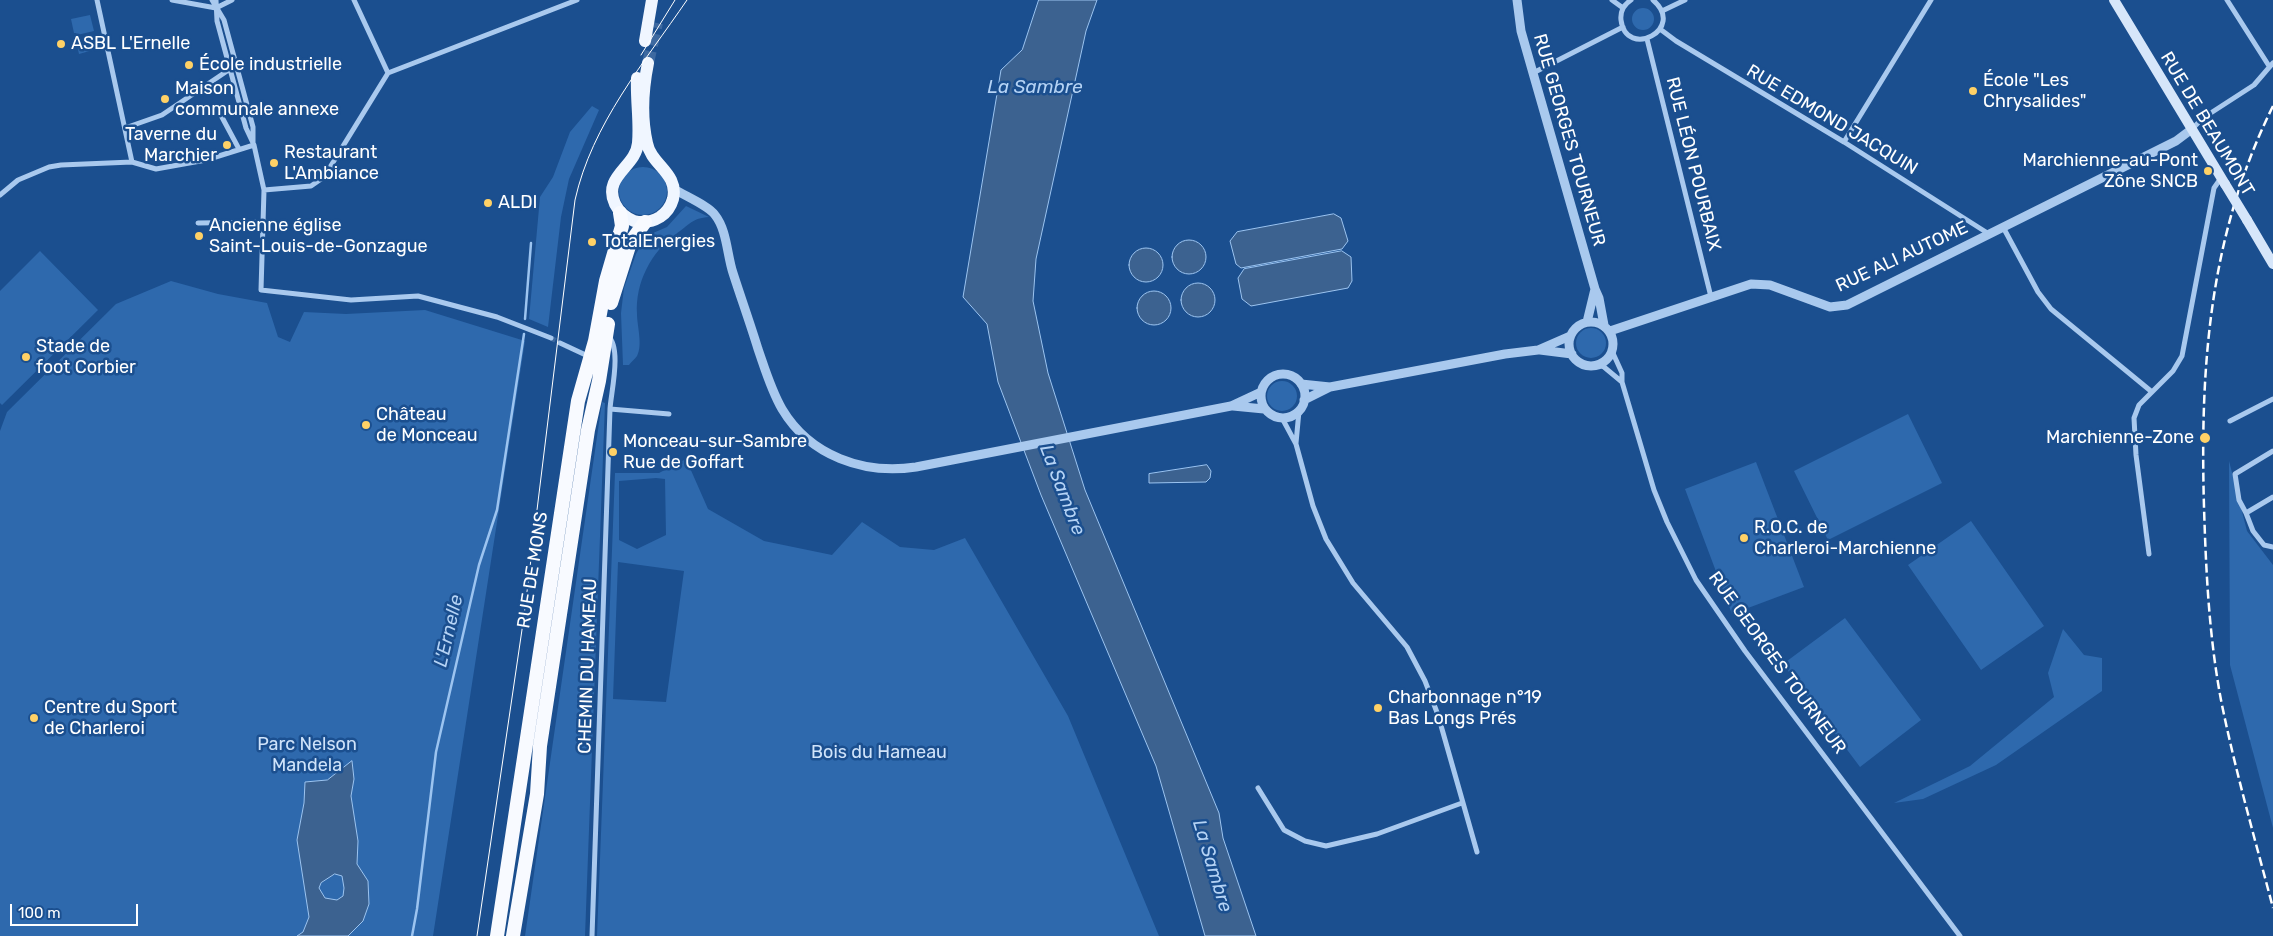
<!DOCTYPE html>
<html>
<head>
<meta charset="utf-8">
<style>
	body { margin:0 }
	#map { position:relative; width:2273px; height:936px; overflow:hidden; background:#1b4f8f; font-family:Rubik,sans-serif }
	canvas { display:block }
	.scale { position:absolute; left:10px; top:904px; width:128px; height:22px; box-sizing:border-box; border:2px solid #fff; border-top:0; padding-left:6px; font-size:15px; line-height:18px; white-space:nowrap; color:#fff; -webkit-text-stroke:4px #1b4f8f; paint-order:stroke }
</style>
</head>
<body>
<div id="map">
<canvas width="2273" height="936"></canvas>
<div class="scale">100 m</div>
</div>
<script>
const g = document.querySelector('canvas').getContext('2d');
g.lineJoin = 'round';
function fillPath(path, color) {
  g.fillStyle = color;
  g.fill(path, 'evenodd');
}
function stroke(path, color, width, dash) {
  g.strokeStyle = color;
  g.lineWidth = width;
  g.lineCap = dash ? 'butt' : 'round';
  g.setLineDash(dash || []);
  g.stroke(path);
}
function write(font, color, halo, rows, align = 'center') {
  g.font = font + ' Rubik,sans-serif';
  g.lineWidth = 5;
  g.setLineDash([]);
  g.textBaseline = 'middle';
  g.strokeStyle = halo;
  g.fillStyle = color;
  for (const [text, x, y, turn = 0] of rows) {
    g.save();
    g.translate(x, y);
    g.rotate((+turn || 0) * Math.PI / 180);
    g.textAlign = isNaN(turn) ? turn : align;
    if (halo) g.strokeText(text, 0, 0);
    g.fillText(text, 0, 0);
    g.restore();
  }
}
const green = new Path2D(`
	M1632 19a11 11 0 1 1 22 0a11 11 0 1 1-22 0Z
	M90,15L94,31L77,35L76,33H74L71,19Z
	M92,37L94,38L97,49L79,54L76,41Z
	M592,106L599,110L569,179L561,217L548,327L529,319L540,197L553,177L570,132Z
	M619 191a24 24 0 1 1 48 0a24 24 0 1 1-48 0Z
	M686,206L709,217C692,218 689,225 676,234C651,252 635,283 637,314C637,326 643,345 637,356C635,359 631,362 629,365H623L621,313L624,288L636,254L646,236L667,227Z
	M40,251L98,310L2,405L0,403V291Z
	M171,281L218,294L267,303L278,337L290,342L304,312L346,314L425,310L525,341L433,936H0V431L7,412L116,304Z
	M1576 343a15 15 0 1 1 30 0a15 15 0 1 1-30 0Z
	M1267 396a15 15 0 1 1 30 0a15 15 0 1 1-30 0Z
	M602,402L605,403L585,936H525Z
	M1908,414L1942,483L1828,540L1794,471Z
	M686,459L708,509L764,541L832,555L862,522L900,547L934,550L965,538L1068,716L1159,936H597L615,473H659ZM656,478L665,479L666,535L637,549L619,540V481ZM618,562L684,571L666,702L613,699Z
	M2229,461L2247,531L2273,565V828L2230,665Z
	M1756,462L1804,587L1732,614L1685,489Z
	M1971,521L2044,626L1981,670L1908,565Z
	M1845,618L1921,720L1860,767L1783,664Z
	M2063,629L2084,655L2102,658V691L1996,765L1923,799L1894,803L1970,766L2054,697L2048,673Z`);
const water = new Path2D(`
	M1039,0H1097L1086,31L1036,259L1033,301L1048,373L1085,490L1219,813L1223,838L1256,936H1205L1156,766L1041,495L998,382L987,324L963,297L1001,70L1022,50Z
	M1334,214L1341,218L1348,241L1342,249L1241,268L1236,264L1230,241L1237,232Z
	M1172 257a17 17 0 1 1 34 0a17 17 0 1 1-34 0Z
	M1129 265a17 17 0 1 1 34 0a17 17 0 1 1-34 0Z
	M1342,251L1351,257L1352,281L1348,288L1251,306L1242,299L1238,278L1244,269Z
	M1181 300a17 17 0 1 1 34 0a17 17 0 1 1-34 0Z
	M1137 308a17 17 0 1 1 34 0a17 17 0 1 1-34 0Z
	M1207,465L1211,471L1210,478L1206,482L1149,483V474Z
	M352,761L354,779L351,796L358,841L357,864L368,881L369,904L363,921L348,936H297L303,932L309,917L297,840L304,803L305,782L327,780ZM335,874L342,876L344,888L343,896L337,900L325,898L319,888L321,883Z`);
const stream = new Path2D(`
	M525,319L531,243
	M412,936L417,909L436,752L479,565L497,510L524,334`);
const minorTunnel = new Path2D(`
	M551,338L560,343`);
const primaryTunnel = new Path2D(`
	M648,63L657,23`);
const minor = new Path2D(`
	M97,0L132,162
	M172,0L216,8
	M212,0L224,20L253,127V142
	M216,0L217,21L246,128L254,145L264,190L261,290L351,300L418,296L497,317L551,338
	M354,0L388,73
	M1612,0L1623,8
	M1631,0C1625,4 1620,11 1621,20C1626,60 1687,29 1653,0
	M2227,0L2269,66
	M216,8L232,0
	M1662,11L1685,0
	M1660,29L1676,41L1844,142L1989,234
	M1647,39L1711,297
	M1533,73L1623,27
	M216,106L239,149
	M125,128L162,115L233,67
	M2192,129L2203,118L2254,85L2273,63
	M1844,142L1931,0
	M264,190L311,186L324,177L388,73L577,0
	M0,195L18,180L49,167L61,165L132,162L156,169L206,160L254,145
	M198,223L265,222
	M2003,227L2038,292L2051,309L2152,392
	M560,343L590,357
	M1612,351L1622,373V382L1654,490L1667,522L1696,580L1745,651L1960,936
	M1598,365L1604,367L1622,382
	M610,409L669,414
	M1282,418L1296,444L1313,506L1326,539L1353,583L1407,647L1425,681L1438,715L1477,852
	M2230,421L2273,399
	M1296,443L1299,411
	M2273,497L2246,513L2253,531L2264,545L2273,547
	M2246,513L2239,500L2235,474L2273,451
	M2149,554L2136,455L2134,418L2139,405L2173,371L2182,356L2214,188L2221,178
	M1258,788L1284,830L1305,841L1326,846L1377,834L1462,803
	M592,936L610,409C611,392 622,348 608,336`);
const tertiary = new Path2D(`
	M1517,0L1521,31L1533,73L1595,289L1599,298L1604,325
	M674,189C685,196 709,206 715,215C727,230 727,255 733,273C741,298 750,323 758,349C765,369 771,390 782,409C810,456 864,475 916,467L1231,406L1261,392
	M1569 344a22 22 0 1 1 44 0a22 22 0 1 1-44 0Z
	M1587,322L1595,289
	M1610,331L1751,284L1770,285L1830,307L1847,305L2176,141L2192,129
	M1540,350L1572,354
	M1261 396a22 22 0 1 1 44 0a22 22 0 1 1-44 0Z
	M1301,384L1330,387
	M1304,400L1330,387L1505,354L1538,350L1570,336
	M1233,406L1264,409`);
const secondary = new Path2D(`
	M2114,0L2225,184
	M2247,220L2273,264`);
const primary = new Path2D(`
	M645,41L652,0
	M637,78C636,100 640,122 638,143C636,167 602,176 615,204C619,212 626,218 634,221C643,223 652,222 660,217C666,213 671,206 673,199C679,173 651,165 647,143C641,117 643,88 648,63`);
const trunk = new Path2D(`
	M611,303L630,243L645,222
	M497,936L578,401L595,341L606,281L622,226L620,213
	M513,936L537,794L540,746L588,430L599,381L608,324`);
const tram = new Path2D(`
	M641,55L675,0
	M477,936L524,616L575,200C592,124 644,63 687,0`);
const rail = new Path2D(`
	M2273,106C2209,235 2200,366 2204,507C2206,572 2209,636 2221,700C2235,770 2255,839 2273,908`);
const secondaryBridge = new Path2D(`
	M2225,184L2247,220`);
const markers = [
	[61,44,5,"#ffd166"],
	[189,65,5,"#ffd166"],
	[1973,91,5,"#ffd166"],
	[165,99,5,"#ffd166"],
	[227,145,5,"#ffd166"],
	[274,163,5,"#ffd166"],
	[2208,171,5,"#ffd166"],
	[488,203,5,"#ffd166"],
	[199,236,5,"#ffd166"],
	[592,242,5,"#ffd166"],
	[26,357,5,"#ffd166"],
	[366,425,5,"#ffd166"],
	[2205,438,6,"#ffd166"],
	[613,452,5,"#ffd166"],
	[1744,538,5,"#ffd166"],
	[1378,708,5,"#ffd166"],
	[34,718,5,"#ffd166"]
];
const poiNames = [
	["ASBL L'Ernelle",71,44],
	["École industrielle",199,65],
	["École \"Les",1983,81],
	["Chrysalides\"",1983,102],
	["Maison",175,89],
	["communale annexe",175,110],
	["Taverne du",217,135,"right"],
	["Marchier",217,156,"right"],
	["Restaurant",284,153],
	["L'Ambiance",284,174],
	["Marchienne-au-Pont",2198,161,"right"],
	["Zône SNCB",2198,182,"right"],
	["ALDI",498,203],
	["Ancienne église",209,226],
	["Saint-Louis-de-Gonzague",209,247],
	["TotalEnergies",602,242],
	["Stade de",36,347],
	["foot Corbier",36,368],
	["Château",376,415],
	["de Monceau",376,436],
	["Marchienne-Zone",2194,438,"right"],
	["Monceau-sur-Sambre",623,442],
	["Rue de Goffart",623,463],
	["R.O.C. de",1754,528],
	["Charleroi-Marchienne",1754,549],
	["Charbonnage n°19",1388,698],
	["Bas Longs Prés",1388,719],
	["Centre du Sport",44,708],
	["de Charleroi",44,729]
];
const streetNames = [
	["RUE EDMOND JACQUIN",1832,120,31],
	["RUE DE BEAUMONT",2207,124,59],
	["RUE GEORGES TOURNEUR",1569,140,74],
	["RUE LÉON POURBAIX",1693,164,76],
	["RUE ALI AUTOME",1902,257,-25],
	["RUE DE MONS",533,570,-81],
	["RUE GEORGES TOURNEUR",1777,663,54],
	["CHEMIN DU HAMEAU",588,666,-88]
];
const parkNames = [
	["Parc Nelson",307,745],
	["Mandela",307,766],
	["Bois du Hameau",879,753]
];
const waterNames = [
	["La Sambre",1035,88],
	["La Sambre",1062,490,69],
	["L'Ernelle",449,631,-77],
	["La Sambre",1212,866,73]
];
fillPath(green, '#2e69ad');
fillPath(water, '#3c6290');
stroke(water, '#9cc4f0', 1);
stroke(stream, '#9cc4f0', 2.5);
stroke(minorTunnel, '#3d69a0', 5, [5, 2.5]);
stroke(primaryTunnel, '#3d69a0', 12, [12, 6]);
stroke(minor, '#a9c9ee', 5);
stroke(tertiary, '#a9c9ee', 9);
stroke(secondary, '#d6e6fa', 10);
stroke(primary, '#f0f6ff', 12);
stroke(trunk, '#f8faff', 14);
stroke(tram, '#fff', 1);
stroke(rail, '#fff', 2.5, [9, 4]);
stroke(secondaryBridge, '#d6e6fa', 10);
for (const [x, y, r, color] of markers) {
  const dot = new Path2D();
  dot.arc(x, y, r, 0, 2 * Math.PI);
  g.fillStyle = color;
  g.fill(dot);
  stroke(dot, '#1b4f8f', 2);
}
write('18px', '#fff', '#1b4f8f', poiNames, 'left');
write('18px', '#fff', '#1b4f8f', streetNames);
write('18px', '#cfe3fa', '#1b4f8f', parkNames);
write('italic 19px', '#b5d3f5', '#1b4f8f', waterNames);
</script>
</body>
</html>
